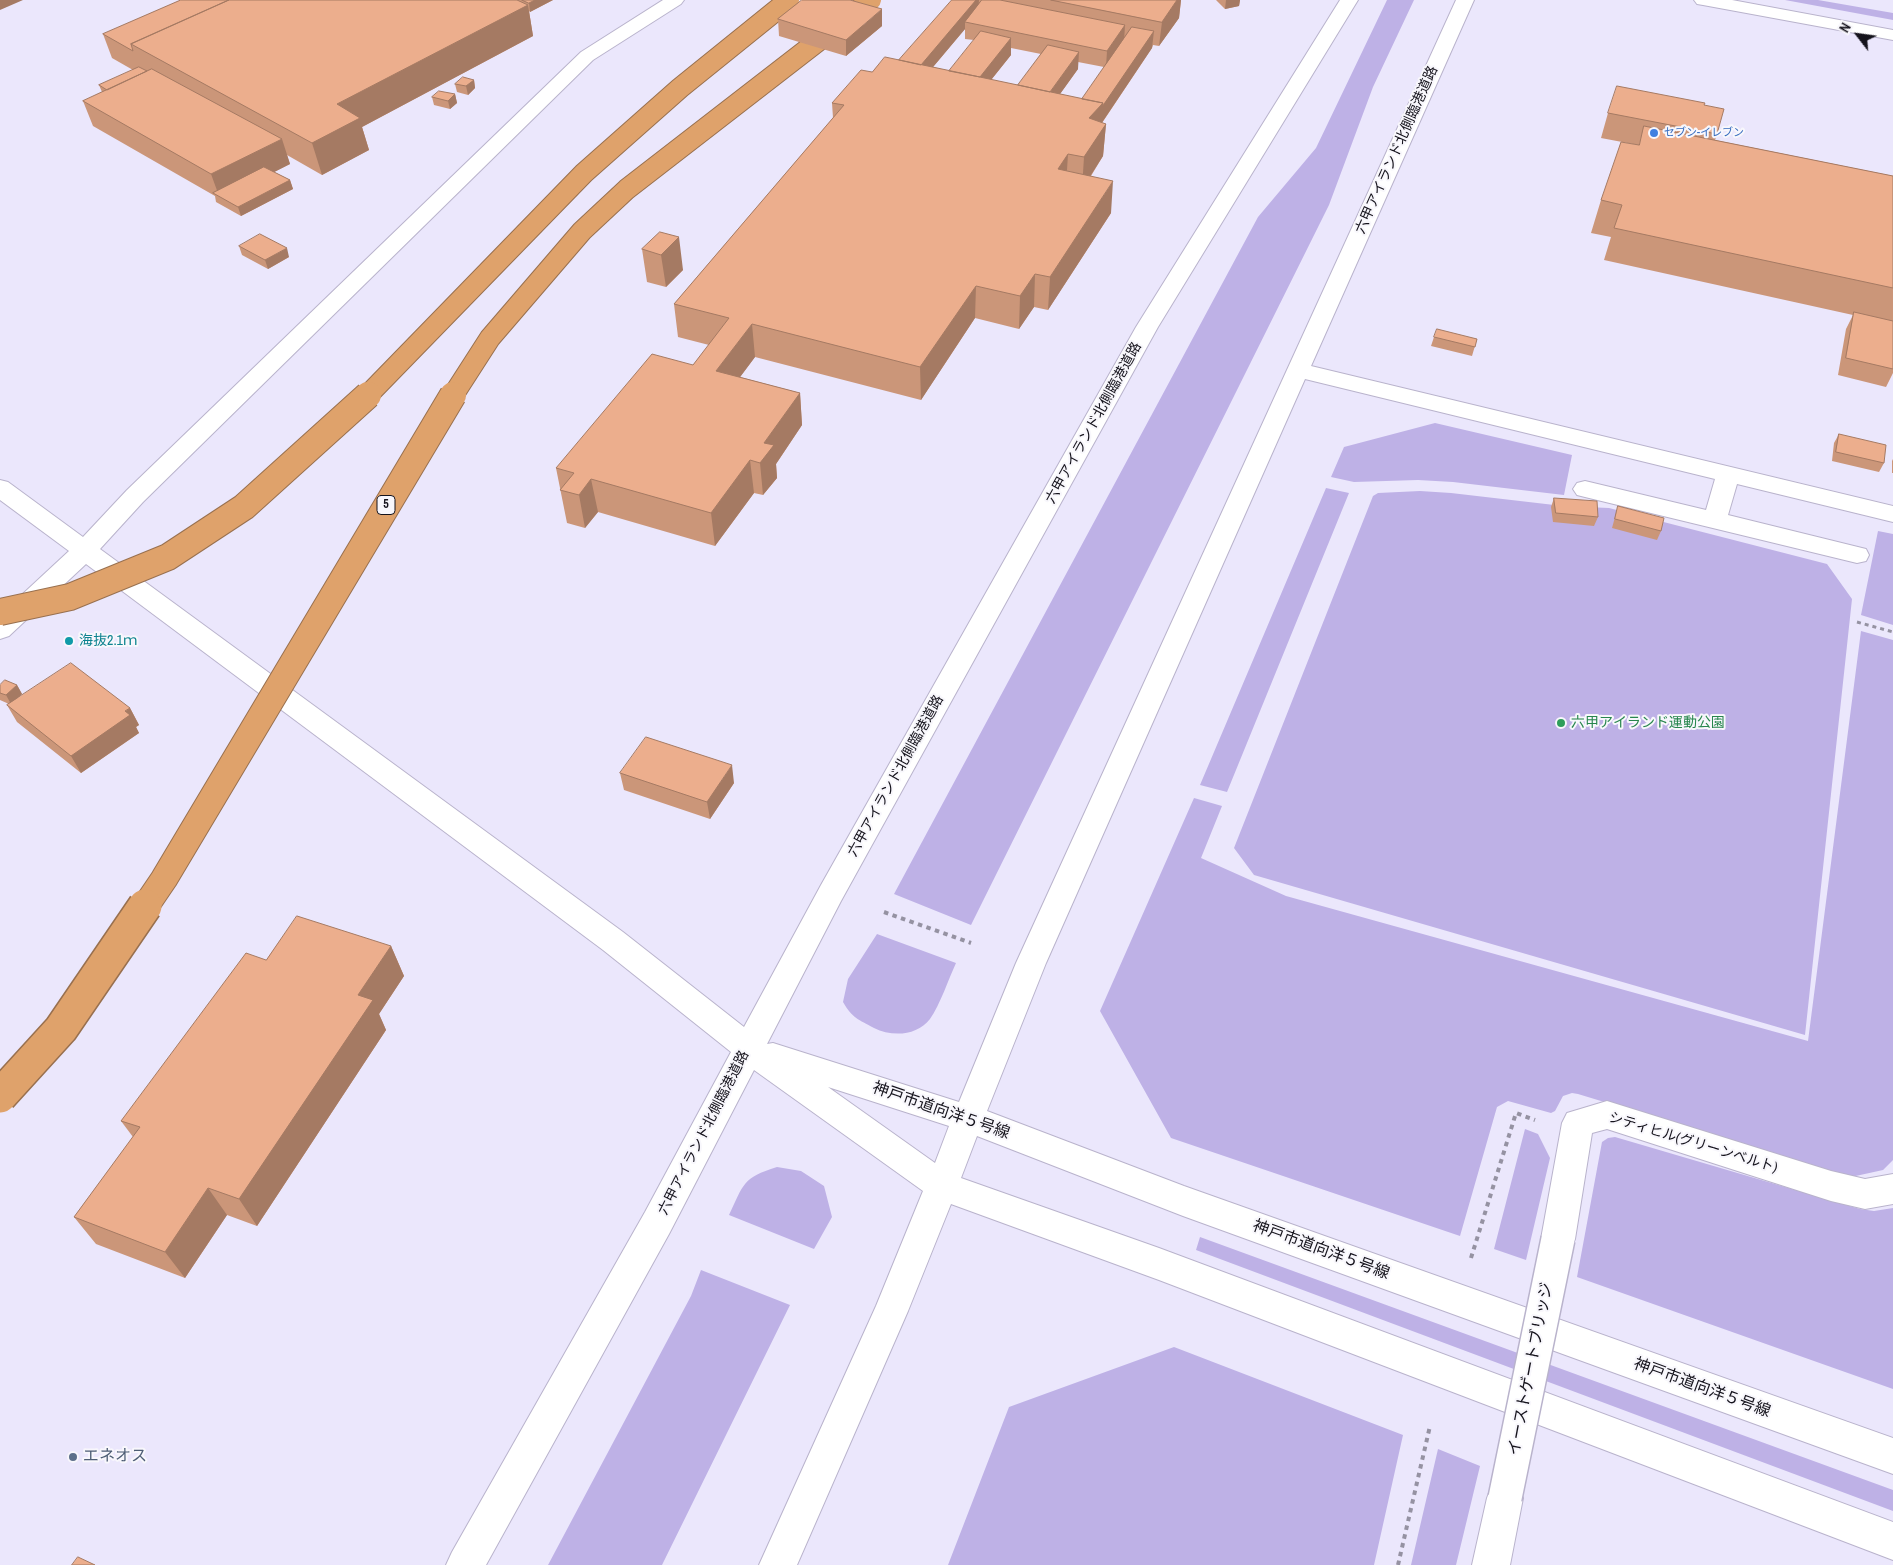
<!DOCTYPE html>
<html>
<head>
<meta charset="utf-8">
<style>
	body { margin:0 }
	#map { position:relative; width:1893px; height:1565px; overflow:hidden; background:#ebe7fc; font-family:"Archivo Narrow",sans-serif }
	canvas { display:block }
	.north { position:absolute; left:1833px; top:10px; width:50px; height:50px; -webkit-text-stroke:4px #f8f7fc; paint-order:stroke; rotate:300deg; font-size:14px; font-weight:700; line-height:20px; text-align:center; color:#15131c }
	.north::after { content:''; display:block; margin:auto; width:18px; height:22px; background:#15131c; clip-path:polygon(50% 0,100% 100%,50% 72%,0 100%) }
</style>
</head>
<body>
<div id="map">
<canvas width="1893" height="1565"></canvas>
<div class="north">N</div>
</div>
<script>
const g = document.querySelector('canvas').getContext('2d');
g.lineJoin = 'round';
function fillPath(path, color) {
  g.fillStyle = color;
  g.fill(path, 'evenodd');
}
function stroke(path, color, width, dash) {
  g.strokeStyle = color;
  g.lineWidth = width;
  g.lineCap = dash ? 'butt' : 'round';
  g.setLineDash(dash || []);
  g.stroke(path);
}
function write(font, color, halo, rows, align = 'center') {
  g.font = font + ' "Archivo Narrow","Noto Sans JP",sans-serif';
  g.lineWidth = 4;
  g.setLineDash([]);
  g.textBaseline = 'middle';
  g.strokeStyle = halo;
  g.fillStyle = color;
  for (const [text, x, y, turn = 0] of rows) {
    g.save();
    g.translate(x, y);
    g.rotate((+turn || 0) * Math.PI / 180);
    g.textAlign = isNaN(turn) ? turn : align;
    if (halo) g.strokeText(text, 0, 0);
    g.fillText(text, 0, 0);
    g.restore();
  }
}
const green = new Path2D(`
	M1387,0H1414L1373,87L1329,205L971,925L894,894L1258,217L1316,148Z
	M1785,0H1818L1893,13V20Z
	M1435,423L1572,455L1564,495L1453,482L1418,480L1354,482L1331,477L1344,447Z
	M1326,488L1349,493L1227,792L1200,785Z
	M1420,491L1451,493L1563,506L1609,508L1827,564L1852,599L1805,1035L1254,875L1234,848L1373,496L1378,493Z
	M1878,531L1893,534V625L1861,615Z
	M1861,631L1893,640V1160L1883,1170L1851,1177L1578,1094L1572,1093L1563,1096L1555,1111L1551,1113L1508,1101L1497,1107L1460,1236L1171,1138L1100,1011L1194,798L1222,806L1201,858L1286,896L1808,1041Z
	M877,934L956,963C949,978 940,1005 930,1019C917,1036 892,1037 874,1028C858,1019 853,1019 843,1002L848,979Z
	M1525,1129L1538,1134L1550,1158L1526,1260L1494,1249Z
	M1615,1137L1860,1209L1874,1211L1893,1208V1389L1577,1277L1602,1142L1608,1138Z
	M777,1167L801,1171L824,1186L832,1217L814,1249L729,1215C744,1184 742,1178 777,1167Z
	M1200,1237L1893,1490V1511L1196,1250Z
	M701,1270L790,1305L662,1565H548L691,1296Z
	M1174,1347L1403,1435L1374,1565H948L1009,1407Z
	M1438,1449L1480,1466L1456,1565H1411Z`);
const pathFar1 = new Path2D(`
	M1857,622L1893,632`);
const path = new Path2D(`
	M884,912L971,943
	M1471,1258L1516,1113L1535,1120
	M1398,1565L1430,1426`);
const minor = new Path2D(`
	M663,0H684L681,4L593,60L143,502L100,549L623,932L744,1027L821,885L1136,327L1340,0H1358L1158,327L841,901L767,1044L773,1043L959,1102L1016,963L1456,0H1474L1311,366L1893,506V522L1737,484L1728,515L1866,549L1869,555L1866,561L1857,563L1585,497L1577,495L1573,489L1577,483L1585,481L1706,510L1715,479L1305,379L1046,963L987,1111L1184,1186L1893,1438V1474L1183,1216L977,1136L961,1178L1159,1248L1893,1522V1560L1159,1280L951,1204L908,1311L797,1565H759L876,1306L923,1191L754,1070L669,1234L486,1565H446L452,1552L645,1212L731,1052L603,950L86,564L9,636L0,639V615L69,551L0,500V480L8,482L83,537L127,490L581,52ZM828,1087L949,1126L935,1163Z
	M1694,0H1732L1893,30V40L1703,5L1697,4Z
	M1607,1101L1831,1171L1865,1179L1893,1174V1204L1865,1209L1831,1201L1607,1129L1592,1133L1575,1239L1570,1250L1558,1254L1546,1250L1541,1239L1562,1123L1567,1113Z
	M1505,1480L1518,1485L1523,1498L1510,1565H1472L1487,1498L1492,1485Z`);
const minorBridge = new Path2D(`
	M1505,1498L1558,1239`);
const highwayBridgeFar2 = new Path2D(`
	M366,397L584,173L680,88L789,0
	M452,397L490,338L582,231L627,189L871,0`);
const highwayBridgeFar1 = new Path2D(`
	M0,612L70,597L168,557L244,507L368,395
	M145,907L164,879L453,395`);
const highwayBridge = new Path2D(`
	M0,1096L61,1029L145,906`);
const wall = new Path2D(`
	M181,0H553L530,12L529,11L533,36L362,127L369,150L322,175L287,155L290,164L274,172L290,180L293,189L241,216L216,202L215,196L93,126L83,101L102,92L99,85L133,70L112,58L103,34Z
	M952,0H1181L1179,18L1159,46L1153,45L1152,48L1102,123L1106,124L1103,156L1091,176L1111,213L1048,310L1034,307L1019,329L975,318L921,400L755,357L740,377L800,393L802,425L776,464L777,478L763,495L754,493L715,546L598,512L585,528L567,523L556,468L693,365L709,345L678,337L674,304L833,118L832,103L872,72L899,60ZM965,29V39L974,40L949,71L933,67ZM1011,48L1041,54L1018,85L991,80L1011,55ZM1078,62L1104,67L1082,99L1060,94L1078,69Z
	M1216,0H1240L1239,6L1225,9Z
	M778,19L882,26L846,56L779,36Z
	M474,80L475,88L468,95L457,92L455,84Z
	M455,94L457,103L450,109L434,105L432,97Z
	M1704,105L1717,134L1715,140L1893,176V373L1886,387L1838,375L1846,329L1853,315L1604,260L1611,237L1591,233L1601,200L1638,145L1601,138L1608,113Z
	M660,232L683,270L666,287L647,282L642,249Z
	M239,246L289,257L268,269L242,255Z
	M1434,337L1477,339L1472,356L1431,346Z
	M1839,434L1884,463L1879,472L1832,461L1834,443Z
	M1893,459V473H1892V461Z
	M1554,498L1598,517L1594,526L1553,522L1551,507Z
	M1618,506L1661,531L1657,540L1612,528Z
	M0,685H17L22,694L18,698L130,708L139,725L136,727L139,733L81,773L17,722L7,705L9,704L0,700Z
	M620,773L734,783L710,819L624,790Z
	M391,946L404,976L379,1014L386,1030L257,1226L227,1215L185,1278L96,1244L74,1217L133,1137L121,1121L266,960Z`);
const shadedWall = new Path2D(`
	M0,0H23L0,10Z
	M535,0H553L530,12L529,3Z
	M976,0H979L978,13L965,22V29L912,92V75Z
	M1177,0H1181L1179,18L1159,46L1162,22Z
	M1226,0H1240L1239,6L1225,9Z
	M528,5L533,36L362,127L369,150L322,175L312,143L337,104Z
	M882,9V26L846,56V40Z
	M1125,25L1124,42L1106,67L1107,51Z
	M1154,31L1152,48L1101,124H1106L1103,156L1082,189L1084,157L1089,118Z
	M1011,38V55L971,105V88Z
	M1079,52L1078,69L1042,119L1043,102Z
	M474,80L475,88L468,95L466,86Z
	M455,94L457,103L450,109L448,101Z
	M282,139L290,164L223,198L219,196L211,174Z
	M1068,154L1066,186L1058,169Z
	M290,180L293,189L241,216L238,207Z
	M1113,181L1111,213L1048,310L1050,277Z
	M679,237L683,270L666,287L661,255Z
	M287,248L289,257L268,269L265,260Z
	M1035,274L1034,307L1019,329L1020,296Z
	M976,286L975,318L921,400L920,367Z
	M752,324L755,357L720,404L716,371Z
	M800,393L802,425L776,464L777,478L763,495L760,463L764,443Z
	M750,460L754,493L715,546L711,513Z
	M591,479L598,512L585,528L579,495Z
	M17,685L22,694L11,704L6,695Z
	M130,708L139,725L136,727L139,733L81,773L71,756Z
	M732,765L734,783L710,819L707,802Z
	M391,946L404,976L379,1014L386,1030L257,1226L239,1199L358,995Z
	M208,1188L227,1215L185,1278L165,1252Z`);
const building = new Path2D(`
	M181,0H229L131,44L133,51L103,34Z
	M229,0H517L528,5L337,104L360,118L312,143L131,44Z
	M522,0H535L529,3Z
	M802,0H850L882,9L846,40L778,19Z
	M952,0H976L921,65L899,60Z
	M982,0H1000L1125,25L1107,51L965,22Z
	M1051,0H1177L1162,22Z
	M1132,27L1154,31L1102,107L1103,103L1082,99Z
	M981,31L1011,38L980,77L949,71Z
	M1048,45L1079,52L1050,92L1018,85Z
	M885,57L1103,103L1089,118L1106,124L1084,157L1068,154L1058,169L1113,181L1050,277L1035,274L1020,296L976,286L920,367L752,324L716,371L800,393L764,443L774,445L760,463L750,460L711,513L591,479L579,495L560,490L574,473L556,468L652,354L693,365L729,318L674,304L844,105L832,103L861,70L872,72Z
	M139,67L147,71L107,90L99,85Z
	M152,69L282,139L211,174L83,101Z
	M463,77L474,80L466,86L455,84Z
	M1617,86L1705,103L1704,105L1724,109L1717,134L1608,113Z
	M439,91L455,94L448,101L432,97Z
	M1644,126L1893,176V288L1614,228L1622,205L1601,200L1621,142L1639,145Z
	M264,167L290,180L238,207L213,193Z
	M660,232L679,237L661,255L642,249Z
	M260,234L287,248L265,260L239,246Z
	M1854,312L1893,321V369L1846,358Z
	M1437,329L1477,339L1475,347L1434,337Z
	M1839,434L1886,445L1884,463L1836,452Z
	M1554,498L1597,501L1598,517L1556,513Z
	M1618,506L1664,518L1661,531L1615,519Z
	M71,663L130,708L125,711L130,715L71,756L7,705Z
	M5,680L17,685L6,695L0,693V685Z
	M646,737L732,765L707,802L620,773Z
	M297,916L391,946L358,995L373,1000L239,1199L208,1188L165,1252L74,1217L140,1127L121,1121L246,953L266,960Z
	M78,1557L95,1565H72Z`);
const markers = [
	[1654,133,5,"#3f7fe0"],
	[69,641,5,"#0f9aa8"],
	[1561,723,5,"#2e9e5b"],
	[73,1457,5,"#5c6f8a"]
];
const farShopnames = [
	["セブン-イレブン",1664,133]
];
const shields = [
	[386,505,18]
];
const shieldNames = [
	["5",386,505]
];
const streetNames = [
	["六甲アイランド北側臨港道路",1397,150,-66],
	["六甲アイランド北側臨港道路",1094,423,-61],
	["六甲アイランド北側臨港道路",896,776,-61],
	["六甲アイランド北側臨港道路",704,1133,-63],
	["シティヒル(グリーンベルト)",1693,1143,17]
];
const cultureNames = [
	["海抜2.1ｍ",79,641]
];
const leisureNames = [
	["六甲アイランド運動公園",1571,723]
];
const nearStreetnames = [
	["神戸市道向洋５号線",941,1111,19],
	["神戸市道向洋５号線",1321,1250,20],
	["イーストゲートブリッジ",1531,1369,-79],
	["神戸市道向洋５号線",1702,1388,20]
];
const nearServicenames = [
	["エネオス",83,1457]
];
fillPath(green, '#beb1e6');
stroke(minor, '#b9b3cc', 2);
stroke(pathFar1, '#9592a2', 3, [4, 4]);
stroke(path, '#9592a2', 4, [4.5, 4.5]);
fillPath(minor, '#fff');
stroke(minorBridge, '#b9b3cc', 36, []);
stroke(highwayBridgeFar2, '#98704f', 22, []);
stroke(highwayBridgeFar1, '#98704f', 28, []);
stroke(highwayBridge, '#98704f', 36, []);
stroke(minorBridge, '#fff', 33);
stroke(highwayBridgeFar2, '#dfa26b', 20);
stroke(highwayBridgeFar1, '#dfa26b', 26);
stroke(highwayBridge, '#dfa26b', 33);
fillPath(wall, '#cb9679');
fillPath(shadedWall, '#a57a63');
fillPath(building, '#ecae8d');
stroke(building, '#a57a63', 1);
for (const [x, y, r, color] of markers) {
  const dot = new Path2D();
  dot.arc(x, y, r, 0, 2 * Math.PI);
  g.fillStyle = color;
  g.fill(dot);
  stroke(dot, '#f8f7fc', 2);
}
write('11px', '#366cbe', '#f8f7fc', farShopnames, 'left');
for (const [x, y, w] of shields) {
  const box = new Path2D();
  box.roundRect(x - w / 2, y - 9.5, w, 19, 4);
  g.fillStyle = '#f8f7fc';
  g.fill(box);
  stroke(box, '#15131c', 1);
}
write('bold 12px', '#15131c', null, shieldNames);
write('14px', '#15131c', '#f8f7fc', streetNames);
write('14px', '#0d838f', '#f8f7fc', cultureNames, 'left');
write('14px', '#27864d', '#f8f7fc', leisureNames, 'left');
write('16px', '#15131c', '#f8f7fc', nearStreetnames);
write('16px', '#4e5e75', '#f8f7fc', nearServicenames, 'left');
</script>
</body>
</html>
